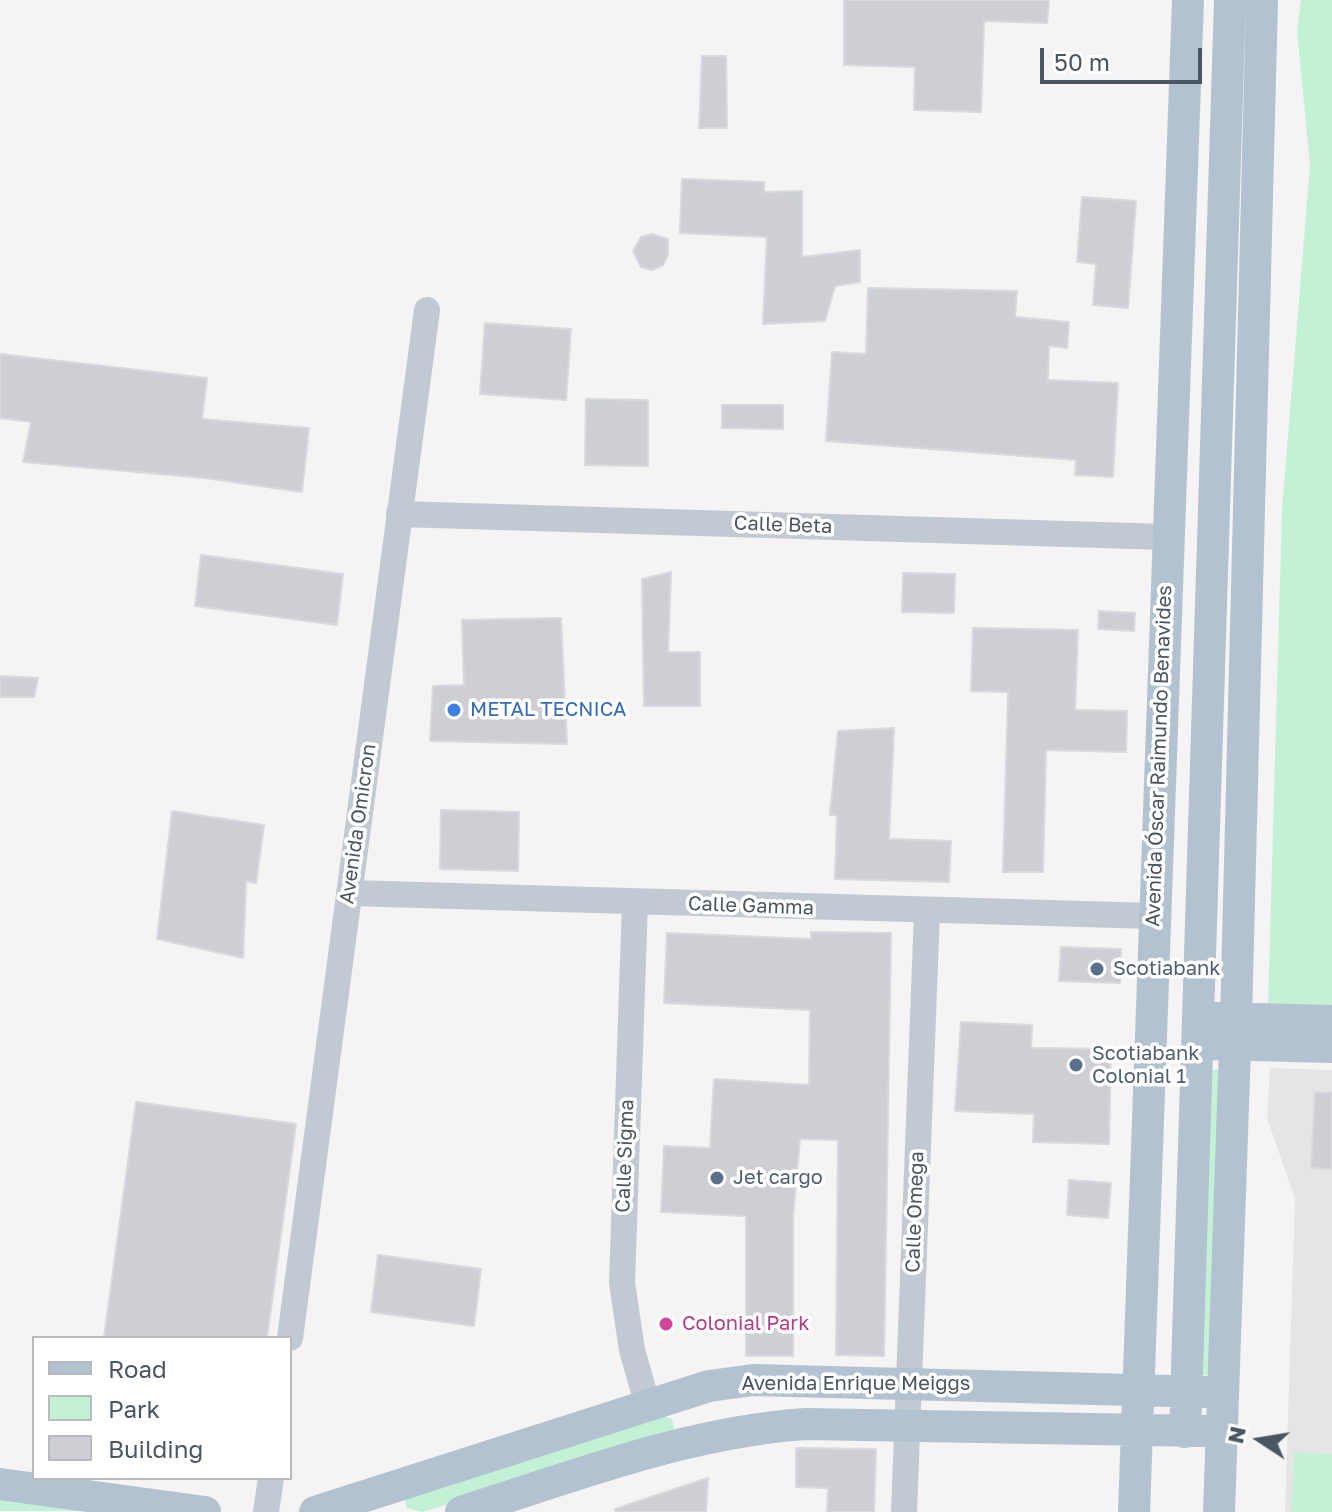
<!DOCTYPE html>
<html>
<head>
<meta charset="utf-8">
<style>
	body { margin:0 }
	#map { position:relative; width:1332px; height:1512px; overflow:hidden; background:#f5f3f3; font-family:"Golos Text",sans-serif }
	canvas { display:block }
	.legend { position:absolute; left:32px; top:1336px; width:260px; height:144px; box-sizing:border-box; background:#fff; border:2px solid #b7bbc0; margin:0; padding:10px 14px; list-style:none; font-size:24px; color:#4a5661 }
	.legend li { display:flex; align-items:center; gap:16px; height:40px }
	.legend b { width:40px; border:2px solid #b7bbc0 }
	.north { position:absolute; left:1220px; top:1400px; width:80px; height:80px; -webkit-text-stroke:6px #fff; paint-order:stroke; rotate:282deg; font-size:22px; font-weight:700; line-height:32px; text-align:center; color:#4a5661 }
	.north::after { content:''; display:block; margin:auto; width:28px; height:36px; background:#4a5661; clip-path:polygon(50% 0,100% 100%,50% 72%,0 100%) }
	.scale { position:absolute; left:1040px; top:48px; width:162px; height:36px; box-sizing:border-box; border:4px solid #4a5661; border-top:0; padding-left:10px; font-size:24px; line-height:28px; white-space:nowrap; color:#4a5661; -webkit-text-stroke:6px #fff; paint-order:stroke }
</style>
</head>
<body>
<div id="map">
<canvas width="1332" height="1512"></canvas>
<ul class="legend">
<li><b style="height:10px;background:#b3c2d1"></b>Road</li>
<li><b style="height:22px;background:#c3f1d5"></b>Park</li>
<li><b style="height:22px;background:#cdcfd5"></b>Building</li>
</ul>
<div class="north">N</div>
<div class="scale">50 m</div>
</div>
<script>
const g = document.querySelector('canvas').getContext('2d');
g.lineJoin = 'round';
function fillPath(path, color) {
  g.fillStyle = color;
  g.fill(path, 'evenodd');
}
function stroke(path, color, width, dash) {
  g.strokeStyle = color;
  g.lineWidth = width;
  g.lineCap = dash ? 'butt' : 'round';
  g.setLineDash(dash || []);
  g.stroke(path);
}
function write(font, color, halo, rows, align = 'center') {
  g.font = font + ' "Golos Text",sans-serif';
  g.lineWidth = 7;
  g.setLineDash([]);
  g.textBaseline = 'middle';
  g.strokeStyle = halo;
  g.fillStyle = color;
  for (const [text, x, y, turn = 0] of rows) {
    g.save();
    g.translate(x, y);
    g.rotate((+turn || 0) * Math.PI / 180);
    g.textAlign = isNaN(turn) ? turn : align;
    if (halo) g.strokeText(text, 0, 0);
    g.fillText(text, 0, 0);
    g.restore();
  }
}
const education = new Path2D(`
	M1270,1068L1332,1070V1512H1285L1295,1199L1267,1118Z`);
const green = new Path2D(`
	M1301,0H1332V1009L1268,1008L1282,510L1310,165L1297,31Z
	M1204,1070H1220L1211,1375L1195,1376Z
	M663,1416L672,1419L674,1428L669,1437L422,1512L407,1508L405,1501L413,1494Z
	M1294,1452L1332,1454V1512H1291Z
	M0,1493L78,1504L82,1511H0Z`);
const building = new Path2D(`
	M844,0H1049L1047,23L984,21L981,112L914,110L915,67L844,65Z
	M702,56H726L727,128H699Z
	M682,179L764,182V192L802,191V257L860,250V282L835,286L825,321L763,324L767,237L680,233Z
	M1082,197L1136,201L1128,308L1093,305L1096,264L1077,262Z
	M652,234L668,239V254L663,265L652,270L641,267L633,251L641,237Z
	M868,288L1017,291L1015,317L1069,322L1067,348L1049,346L1048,380L1118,383L1113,477L1075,475L1076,460L826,441L832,352L866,354Z
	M485,323L571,329L566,400L480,394Z
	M0,354L207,378L202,419L309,428L302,492L205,478L23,462L31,422L0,418Z
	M586,399L648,400V466L585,465Z
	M722,405H783V429L722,428Z
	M201,555L343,574L337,625L195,606Z
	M671,572L668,652H700V706H644L642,579Z
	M903,573L955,574L954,613L902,612Z
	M1099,611L1135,613L1134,631L1098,629Z
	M561,618L567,744L430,741L433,686L464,685L462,620Z
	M973,628L1078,630L1075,710L1127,711L1126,752L1046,750L1043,872H1003L1008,692L971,691Z
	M0,676L38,678L34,697H0Z
	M894,728L889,839L951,841L949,882L835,879L837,815H830L838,731Z
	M441,810L519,812L518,871L440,869Z
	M172,811L264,825L256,883L246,881L243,958L157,939Z
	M811,932L891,933L884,1356L836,1355L838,1140L800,1139L793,1218V1356H746V1216L661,1212L664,1146L710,1148L714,1079L809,1085L810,1010L664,1003L667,933L811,939Z
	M1061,947L1121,949L1120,983L1059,981Z
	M961,1022L1032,1025L1031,1048L1111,1049L1109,1144L1033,1142L1034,1114L955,1111Z
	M1315,1092L1332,1093V1169L1311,1168Z
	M136,1102L296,1124L267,1338H104Z
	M1069,1180L1111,1183L1108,1218L1067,1215Z
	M378,1255L481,1269L474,1326L371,1312Z
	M796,1448L876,1449L874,1512H827L828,1488L796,1487Z
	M708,1478L706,1512H615V1509Z`);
const minor = new Path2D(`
	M399,514L1167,537
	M349,893L1153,916
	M635,902L622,1283L632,1350L648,1406
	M290,1338L427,310
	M266,1512L271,1478
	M904,1512L927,912`);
const major = new Path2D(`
	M1215,1018L1332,1021
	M1213,1044L1332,1047
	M1185,1432L1230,0
	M0,1484L205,1512
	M315,1512L709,1386L753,1380L1208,1392
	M461,1512C575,1476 687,1432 806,1424L1206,1431
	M1134,1512L1188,0
	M1219,1512L1236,1019L1262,0`);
const markers = [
	[454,710,8,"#3f7fe0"],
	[1097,969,8,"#5c6f8a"],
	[1076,1065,8,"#5c6f8a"],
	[717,1178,8,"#5c6f8a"],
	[666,1324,8,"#d1479c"]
];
const streetNames = [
	["Calle Beta",783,525,2],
	["Avenida Óscar Raimundo Benavides",1159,756,-88],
	["Avenida Omicron",358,824,-82],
	["Calle Gamma",751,906,2],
	["Calle Sigma",625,1156,-88],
	["Calle Omega",915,1212,-88],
	["Avenida Enrique Meiggs",856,1384]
];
const shopNames = [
	["METAL TECNICA",470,710]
];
const serviceNames = [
	["Scotiabank",1113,969],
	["Scotiabank",1092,1054],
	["Colonial 1",1092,1077],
	["Jet cargo",733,1178]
];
const hotelNames = [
	["Colonial Park",682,1324]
];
fillPath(education, '#e6e4e5');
fillPath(green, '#c3f1d5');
fillPath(building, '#cdcfd5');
stroke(building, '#d7d9de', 2);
stroke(minor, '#c1cad2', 26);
stroke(major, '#b3c2d1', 32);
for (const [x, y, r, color] of markers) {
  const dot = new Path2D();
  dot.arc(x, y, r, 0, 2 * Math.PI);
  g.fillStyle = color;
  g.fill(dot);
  stroke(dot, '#fff', 3);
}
write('20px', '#4a5661', '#fff', streetNames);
write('20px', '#366cbe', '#fff', shopNames, 'left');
write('20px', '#4e5e75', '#fff', serviceNames, 'left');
write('20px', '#b23c85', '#fff', hotelNames, 'left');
</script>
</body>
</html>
